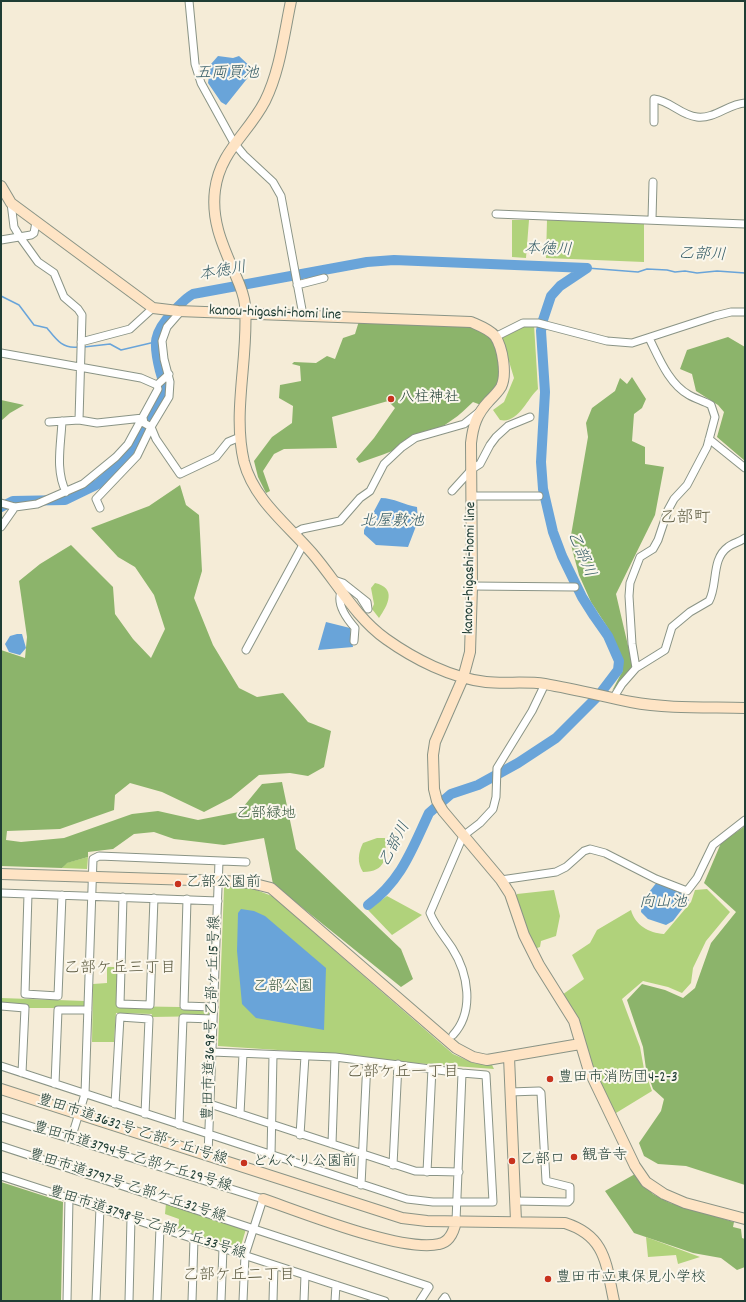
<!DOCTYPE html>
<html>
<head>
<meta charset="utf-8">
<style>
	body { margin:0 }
	#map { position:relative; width:746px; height:1302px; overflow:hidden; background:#f5ecd7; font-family:Dekko,sans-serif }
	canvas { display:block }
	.frame { position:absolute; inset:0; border:2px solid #1f3d34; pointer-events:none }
</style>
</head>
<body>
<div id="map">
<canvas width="746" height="1302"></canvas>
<div class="frame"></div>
</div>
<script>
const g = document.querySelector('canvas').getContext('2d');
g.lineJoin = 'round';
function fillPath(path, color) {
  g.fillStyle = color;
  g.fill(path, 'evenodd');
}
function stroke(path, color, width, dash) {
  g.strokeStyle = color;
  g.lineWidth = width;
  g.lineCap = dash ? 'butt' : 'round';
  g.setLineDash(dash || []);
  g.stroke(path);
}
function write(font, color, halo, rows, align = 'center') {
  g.font = font + ' Dekko,"Klee One",sans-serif';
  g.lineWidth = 4;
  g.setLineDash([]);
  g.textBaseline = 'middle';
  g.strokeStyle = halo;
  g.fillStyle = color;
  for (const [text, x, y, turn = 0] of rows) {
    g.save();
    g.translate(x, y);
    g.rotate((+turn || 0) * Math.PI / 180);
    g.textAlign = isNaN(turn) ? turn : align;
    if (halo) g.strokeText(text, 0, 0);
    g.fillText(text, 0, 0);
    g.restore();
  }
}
const green = new Path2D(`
	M512,220H529L526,258L512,257Z
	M547,220L644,223V262L546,258Z
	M534,325L538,389C527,399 518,424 500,420L493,410L504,402L514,378L502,338L523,327Z
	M375,583C397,588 388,605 379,618L372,609L374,604L371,588Z
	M377,838H385C387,857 386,872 363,872C357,863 358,853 363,843Z
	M88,857L87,869L62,868L66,863Z
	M227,886L251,888L272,896L453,1054L473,1063L492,1065L494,1069L401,1062L337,1054L218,1046L224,888Z
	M707,889L730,912L706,941L693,968L691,983L682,993L668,987L643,981L622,999L640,1047L644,1069L652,1091L616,1113L590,1067L562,995L584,979L572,955L590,943L597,930L631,910C635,925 649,933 664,934L691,902L695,890Z
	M554,890L560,916L556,936L541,941L540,947L534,949L515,898L517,894Z
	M387,896L422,915L392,935L368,910Z
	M107,967H118L116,1002L118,1006L180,1007V1009L211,1010V1016L151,1017L152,1014L116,1013L114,1042H92L93,984L107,983Z
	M1,998L85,1001L84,1008H27L1,1004Z
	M166,1203L246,1229L240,1249L178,1229L179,1219L165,1214Z
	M646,1237L700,1257L678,1264L676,1255L648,1257Z`);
const forest = new Path2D(`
	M359,321L472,325L484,331L493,340L501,365L498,386L481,405L473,402C466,408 460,415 452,420C425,440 391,452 359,463L356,459L374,438L395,408L388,401L332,417L337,448L284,449L274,454L263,471L270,491L266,493L258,477L254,461L272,437L292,423L293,406L279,398L280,385L301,381L300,366L292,364L294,362L316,363L327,356L335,359L343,338L355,334Z
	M728,337L745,347V461L717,437L724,412L718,405L696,391L692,374L680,369L687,350Z
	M632,377L646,399L642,408L634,414L632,441L645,447V464L664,467L655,515L616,594L633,667L612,691L623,670L622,658L608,628L591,602L579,575L570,541L588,437L586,423L592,408L615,391L620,378L627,384Z
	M1,400L24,405L10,413L1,421Z
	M180,485L186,505L199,515L202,571L194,598L213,645L239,688L257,697L283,693L308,722L331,731L324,767L308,776L290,773L259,775L231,798L204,812L162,792L130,783L115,795L114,810L60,829L7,831L6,840L21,842L64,838L132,814L158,811L198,820L239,812L262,784L282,782L296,849L401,949L413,979L401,987L273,884L264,838L224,845L174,839L154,832L134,834L113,849L88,852V857L67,863L62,868L1,866V650L25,658L27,637L19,581L40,564L71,545L113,587L115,614L133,639L151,658L165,629L154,595L135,567L118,557L91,528L149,506Z
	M745,826V1185L686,1166L658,1164L644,1156L639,1143L661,1111L664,1099L653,1089L646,1069L643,1047L627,1000L642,984L665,990L683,998L695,988L711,943L736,912L704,883L721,843Z
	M635,1174L653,1194L670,1203L734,1222L733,1227L741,1229L742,1238L745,1239V1267L737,1270L721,1258L693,1253L634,1233L605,1191Z
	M1,1182L63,1202L61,1301H1Z`);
const water = new Path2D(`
	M218,56L233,58L239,56L254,70L226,105L221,102L208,83L211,64Z
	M381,498C394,498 404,505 417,507L418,521L408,547L376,545L364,534V530Z
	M326,622L350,628L353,647L318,650Z
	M17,634H22L26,648L20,655L9,652L5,644L10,636Z
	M657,882L686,893L689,900L673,921L666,925L648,919L641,912L642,901Z
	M241,909L254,911L265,916L326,968L324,1030L256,1018L242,1004L237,951L238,913Z`);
const stream = new Path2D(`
	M587,268L638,272L647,269L667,270L675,272L685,271L697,273L717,271L745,273
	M1,296L19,305L34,325L47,328C56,339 62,349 78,347
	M84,347L110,344L121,350L155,342`);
const river = new Path2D(`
	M1,507L13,501L65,500L98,484L123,462L163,392C165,384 162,378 160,371C153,343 153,333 173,312C180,305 184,299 193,294L367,262L394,260L587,268
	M368,905C402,880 412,849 429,813L451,794L478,785L518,763L556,738L599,695L618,670L619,661L608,636L594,616L582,597L562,556L553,532L543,489L541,462L545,392L541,331L543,320L551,296L560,286L587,268`);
const street = new Path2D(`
	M189,1L195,64L201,83L234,143L244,155L273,182L281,196L303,315
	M654,122V99C671,101 680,115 697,117C715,119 728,104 745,103
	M11,203L14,227L20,237L38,262L54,273L64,297L78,309L82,315L79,420
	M496,214L745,224
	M652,219L653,182
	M1,240L31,235L34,233L36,222
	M297,285L324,278
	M495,337L523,323H538L607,341L632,343L715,316L731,312H745
	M81,342L130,329L153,308
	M1,353L141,378L157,385L158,389L128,444L116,457L83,484L37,504L15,507L1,503
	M157,385L169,374
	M143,418L144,423L151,427L156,439L180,474L216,457L228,442L240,437
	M62,421C61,445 55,470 66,492
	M49,422L79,420L97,423L143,418
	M709,439L745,468
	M452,491L472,469L480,464L490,445L496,437L508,426L530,417
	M473,496H539
	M100,508L96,499L137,456L151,427L169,397L170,382L164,359L162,341L167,327L181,311
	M1,527L15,507
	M295,533L302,529L340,521L360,498L370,491L384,464L402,447L415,438L464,424L479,412
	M334,580L343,583L367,602L368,609L361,598
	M472,586L575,587
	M341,592C336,605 347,619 355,628L354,641
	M246,650L304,543
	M636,668L632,644L629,596L630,583L640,557L653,549L658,540L668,510L674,499L687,485L707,447L715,417L711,405C704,401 696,399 689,395C669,384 659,358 649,338
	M614,697L622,684L636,668L665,650L672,627L690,612L709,601C718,585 711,559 728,547C733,543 740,542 745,538
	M501,880L556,872L566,867L584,851L590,849L605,853L656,879L687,891L697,878L713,845L745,820
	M1,893L218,901
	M28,894L25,994L58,996L62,895
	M123,897L120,1004L150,1005L154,898
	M187,899L184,1006L214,1007
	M1,1006L25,1008L22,1073
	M453,1035C475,1011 468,973 452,948C444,936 435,926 430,913L463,836L480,823L493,809L496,797L497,768L532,711L545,684
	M1,1066L407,1199L433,1202H493L486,1075L462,1073L335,1057L212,1052
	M55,1084L58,1010H88
	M510,1092L539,1091L541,1093L546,1181L570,1187V1200L568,1202L515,1201
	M115,1104L120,1017L149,1019L145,1114
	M210,1104L415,1171L459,1172
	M240,1114L243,1054
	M1,1117L263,1199L245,1255L243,1301
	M179,1125L183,1018L213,1019
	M300,1135L305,1056
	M71,1139L85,1094L93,859L99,856L246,862
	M332,1144L335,1057
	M1,1146L428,1286L429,1287L420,1301
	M208,1155L219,861
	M271,1155L273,1055
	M393,1165L398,1064
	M427,1172L432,1068
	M1,1176L385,1301
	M361,1185L367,1061
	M456,1221L462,1073
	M67,1301L69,1198
	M96,1301L100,1208
	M129,1301L131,1218
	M157,1301L160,1228
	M192,1301L194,1239
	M221,1301L223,1248
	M273,1301L274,1265
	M304,1301L305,1275
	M335,1301L336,1285
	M442,1301L445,1297L447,1301`);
const secondary = new Path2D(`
	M291,1C284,34 280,71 265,101C248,134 220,151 215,190C211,221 223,246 235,274C239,283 244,294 245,305C249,357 232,411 244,462C254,500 288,525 312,553C337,582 355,617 386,639C414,659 451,678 486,682C505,684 526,681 545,684C574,689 602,696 631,702C668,709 708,707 745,708
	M1,186L11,203L153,308L178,311L471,322C480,326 489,329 495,336C503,348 507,375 501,387C498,392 493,397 489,401C477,414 473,425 471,443L472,586L470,652L463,678L435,742L433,755L434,789L437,801L443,811L501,880L510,894L524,935L539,965L574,1021L588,1068L635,1166L646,1182L664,1194L685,1203L745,1219
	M1,874L225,881L251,883L271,888L456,1048L473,1057L487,1060L580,1044
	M509,1057L516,1221
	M1,1089L402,1218L427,1221L565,1223C606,1236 606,1264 614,1301
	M263,1199C301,1212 403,1253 439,1244C450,1242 454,1231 456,1221`);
const markers = [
	[391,399,4,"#c8321e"],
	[178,884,4,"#c8321e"],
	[550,1079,4,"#c8321e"],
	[574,1157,4,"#c8321e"],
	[512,1161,4,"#c8321e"],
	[244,1163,4,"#c8321e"],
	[548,1279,4,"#c8321e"]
];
const streetNames = [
	["kanou-higashi-homi line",275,314,2],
	["kanou-higashi-homi line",471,568,-89],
	["豊田市道3698号 乙部ヶ丘15号線",213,1018,-88],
	["豊田市道3632号 乙部ヶ丘1号線",132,1131,18],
	["豊田市道3794号 乙部ケ丘29号線",132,1158,17],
	["豊田市道3797号 乙部ケ丘32号線",127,1187,18],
	["豊田市道3798号 乙部ケ丘33号線",147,1224,18]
];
const poiNames = [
	["八柱神社",399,399],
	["乙部公園前",186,884],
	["豊田市消防団4-2-3",558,1079],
	["観音寺",582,1157],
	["乙部口",520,1161],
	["どんぐり公園前",252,1163],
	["豊田市立東保見小学校",556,1279]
];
const parkNames = [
	["乙部緑地",266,815],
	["乙部公園",283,988]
];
const waterNames = [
	["五両買池",227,75],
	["本徳川",548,251,2],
	["乙部川",702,256,2],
	["本徳川",223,273,-10],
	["北屋敷池",392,523],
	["乙部川",580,555,67],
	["乙部川",396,845,-62],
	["向山池",663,904]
];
const neighbourhoodNames = [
	["乙部ケ丘三丁目",120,970],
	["乙部ケ丘一丁目",403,1074],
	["乙部ケ丘二丁目",239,1277]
];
const quarterNames = [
	["乙部町",685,520]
];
fillPath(green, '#b0d27b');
fillPath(forest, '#8cb46b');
fillPath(water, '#69a4d9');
stroke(stream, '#69a4d9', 1.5);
stroke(river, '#69a4d9', 10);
stroke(street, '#8a9486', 9);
stroke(secondary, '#8a9486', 12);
stroke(street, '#fff', 7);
stroke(secondary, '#fee4c5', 10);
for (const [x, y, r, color] of markers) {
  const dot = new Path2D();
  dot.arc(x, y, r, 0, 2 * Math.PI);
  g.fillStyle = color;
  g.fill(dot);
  stroke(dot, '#fbf7ec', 1.5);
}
write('15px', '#1f3d34', '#fbf7ec', streetNames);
write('15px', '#1f3d34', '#fbf7ec', poiNames, 'left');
write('15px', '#3c5b42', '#fbf7ec', parkNames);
write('italic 16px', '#355c66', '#fbf7ec', waterNames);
write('16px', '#5f5d43', '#fbf7ec', neighbourhoodNames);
write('17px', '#5f5d43', '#fbf7ec', quarterNames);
</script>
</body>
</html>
